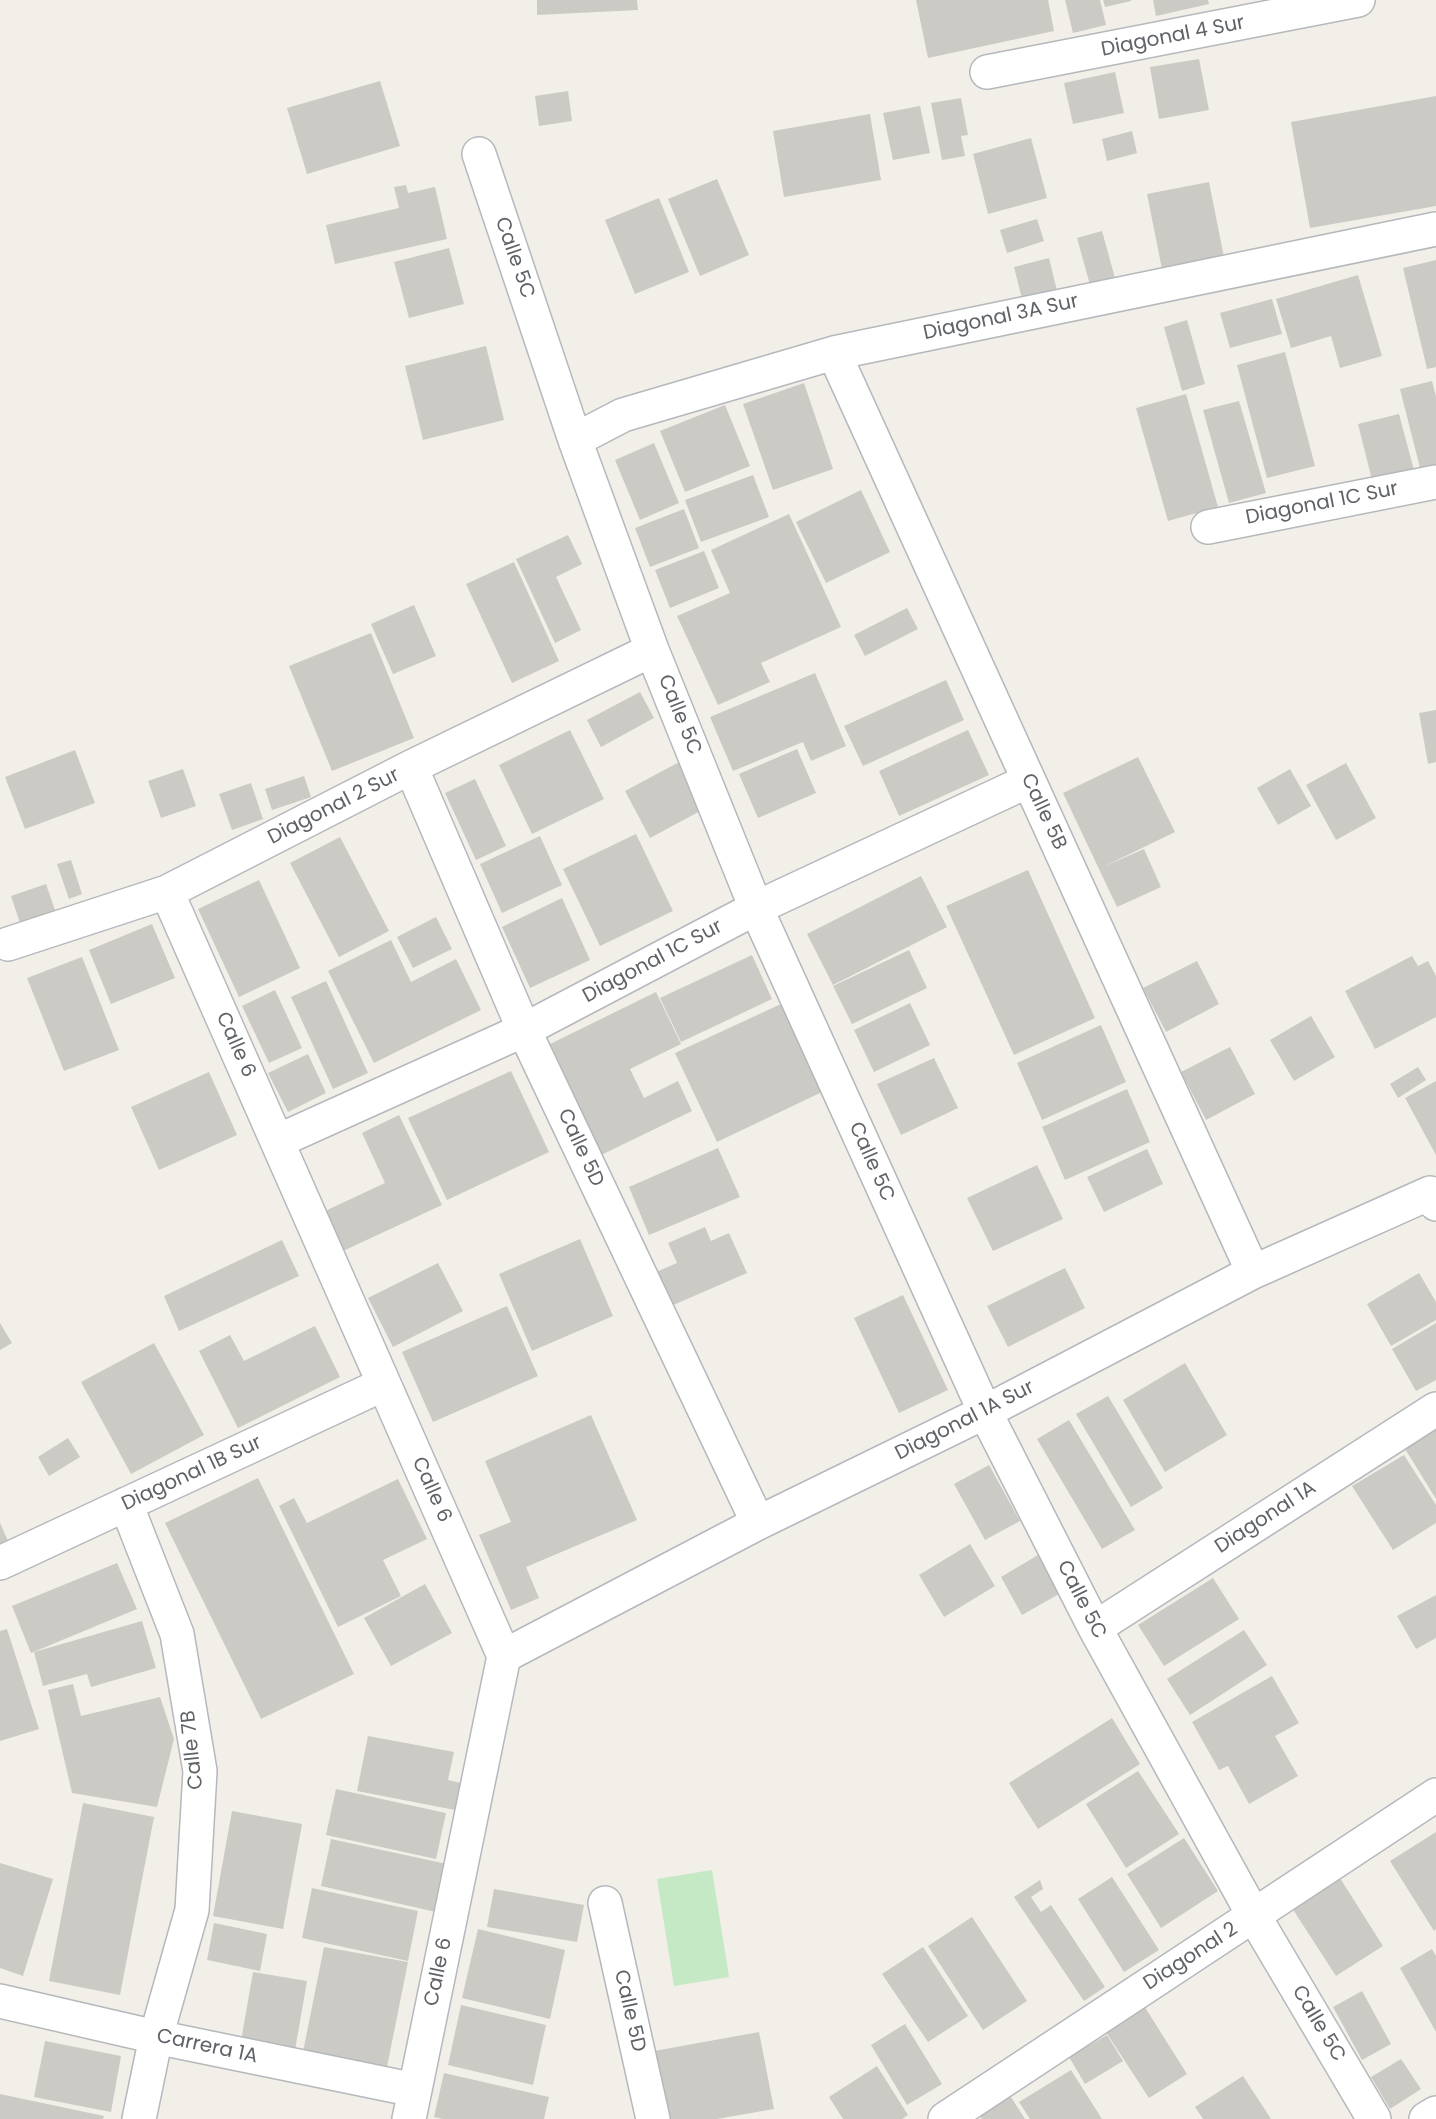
<!DOCTYPE html>
<html>
<head>
<meta charset="utf-8">
<style>
	body { margin:0 }
	canvas { display:block; background:#f1efe8 }
</style>
</head>
<body>
<canvas width="1436" height="2119"></canvas>
<script>
const g = document.querySelector('canvas').getContext('2d');
g.lineJoin = 'round';
function fillPath(path, color) {
  g.fillStyle = color;
  g.fill(path, 'evenodd');
}
function stroke(path, color, width, dash) {
  g.strokeStyle = color;
  g.lineWidth = width;
  g.lineCap = dash ? 'butt' : 'round';
  g.setLineDash(dash || []);
  g.stroke(path);
}
function write(font, color, halo, rows, align = 'center') {
  g.font = font + ' Poppins,sans-serif';
  g.lineWidth = 4.5;
  g.setLineDash([]);
  g.textBaseline = 'middle';
  g.strokeStyle = halo;
  g.fillStyle = color;
  for (const [text, x, y, turn = 0] of rows) {
    g.save();
    g.translate(x, y);
    g.rotate((+turn || 0) * Math.PI / 180);
    g.textAlign = isNaN(turn) ? turn : align;
    if (halo) g.strokeText(text, 0, 0);
    g.fillText(text, 0, 0);
    g.restore();
  }
}
const green = new Path2D(`
	M712,1870L729,1977L674,1986L657,1879Z`);
const building = new Path2D(`
	M537,0H637L638,10L537,15Z
	M916,0H1048L1054,31L928,58Z
	M1065,0H1100L1106,25L1073,33Z
	M1103,0H1131V1L1105,7Z
	M1153,0H1208L1209,4L1156,16Z
	M1199,59L1209,110L1159,119L1150,67Z
	M1115,72L1124,113L1073,124L1064,83Z
	M380,81L400,146L307,174L287,108Z
	M568,91L572,121L539,126L535,96Z
	M1436,96V206L1310,228L1291,122Z
	M961,98L968,135L961,136L965,156L942,160L931,103Z
	M920,106L930,153L893,160L883,113Z
	M870,114L881,180L784,197L773,131Z
	M1132,131L1137,153L1107,161L1102,139Z
	M1031,138L1047,198L988,214L973,154Z
	M717,179L749,255L700,276L668,199Z
	M1209,182L1225,262L1163,274L1147,194Z
	M406,185L408,193L435,187L447,239L335,264L326,225L399,208L394,187Z
	M659,198L689,272L635,294L605,220Z
	M1037,219L1044,241L1007,253L1000,230Z
	M1102,231L1115,278L1090,285L1077,238Z
	M449,248L464,304L409,318L394,262Z
	M1049,258L1058,295L1023,303L1014,267Z
	M1436,260V367L1427,369L1403,268Z
	M1358,275L1382,356L1340,368L1331,336L1291,348L1276,299Z
	M1272,299L1282,334L1230,348L1220,313Z
	M1187,320L1205,384L1182,391L1164,327Z
	M486,346L504,420L423,440L405,366Z
	M1285,352L1315,466L1267,478L1237,365Z
	M1432,381L1436,397V464L1420,468L1400,389Z
	M804,383L833,469L773,490L743,404Z
	M1186,394L1218,507L1168,521L1136,408Z
	M1239,401L1266,493L1229,503L1203,410Z
	M725,405L750,466L685,492L660,431Z
	M1399,414L1415,474L1373,484L1358,424Z
	M654,443L679,503L640,520L615,460Z
	M753,475L769,517L701,542L685,500Z
	M861,490L890,552L826,583L796,522Z
	M684,509L699,548L650,567L635,528Z
	M789,514L841,627L761,663L770,682L718,705L677,616L730,593L711,550Z
	M568,535L582,564L556,577L581,630L555,643L516,559Z
	M704,551L719,588L670,608L655,570Z
	M514,562L559,661L512,683L466,584Z
	M414,605L436,656L393,674L371,624Z
	M907,608L918,629L865,656L854,635Z
	M371,633L414,738L332,771L289,666Z
	M815,673L846,746L811,761L803,742L733,771L710,717Z
	M946,680L964,720L863,766L844,726Z
	M640,692L654,718L601,747L587,720Z
	M1436,710V762L1428,764L1419,713Z
	M570,730L604,799L532,834L499,765Z
	M968,730L989,775L899,816L879,771Z
	M797,749L816,793L758,818L739,774Z
	M75,750L95,803L25,829L5,777Z
	M1138,757L1175,832L1103,867L1144,849L1161,887L1117,907L1063,793Z
	M681,761L706,808L650,838L625,791Z
	M1346,763L1376,818L1336,840L1306,785Z
	M183,769L196,806L161,818L148,781Z
	M1290,769L1311,806L1278,825L1257,788Z
	M304,776L311,797L272,810L265,789Z
	M475,779L506,846L476,860L445,793Z
	M251,783L263,819L232,830L219,794Z
	M636,834L673,911L600,946L563,869Z
	M540,836L562,885L502,913L480,864Z
	M340,837L389,931L339,957L290,863Z
	M71,860L82,894L69,899L57,864Z
	M1028,870L1095,1018L1014,1055L946,906Z
	M921,876L947,927L833,985L807,934Z
	M259,880L300,968L239,997L198,909Z
	M46,884L58,919L23,932L11,896Z
	M562,898L590,960L530,988L502,927Z
	M436,917L452,949L413,968L397,937Z
	M152,924L175,978L111,1004L89,950Z
	M391,940L411,982L456,959L481,1010L374,1063L328,971Z
	M909,950L927,988L852,1024L833,986Z
	M752,955L772,999L681,1042L660,998Z
	M1412,956L1418,966L1428,961L1436,976V1017L1375,1049L1345,991Z
	M82,957L119,1050L64,1071L27,978Z
	M1197,961L1219,1004L1166,1032L1143,988Z
	M326,981L368,1073L333,1089L291,997Z
	M275,990L302,1048L269,1063L242,1006Z
	M656,992L681,1044L630,1069L644,1098L678,1081L692,1111L599,1156L546,1046Z
	M910,1003L930,1045L874,1072L854,1030Z
	M781,1004L822,1092L717,1142L675,1053Z
	M1311,1016L1335,1057L1294,1081L1270,1040Z
	M1101,1025L1126,1082L1042,1120L1017,1063Z
	M1230,1047L1255,1094L1206,1120L1181,1072Z
	M308,1054L326,1093L288,1112L268,1073Z
	M934,1058L958,1108L901,1135L877,1084Z
	M1418,1067L1426,1080L1398,1098L1390,1084Z
	M511,1071L549,1152L447,1200L408,1118Z
	M209,1072L237,1135L159,1170L131,1107Z
	M1436,1081V1155L1405,1098Z
	M1127,1089L1150,1142L1065,1180L1042,1127Z
	M399,1115L442,1205L343,1251L325,1211L385,1183L362,1133Z
	M718,1148L740,1197L649,1235L629,1187Z
	M1147,1149L1163,1184L1104,1212L1087,1177Z
	M1037,1165L1063,1219L993,1251L967,1198Z
	M705,1227L711,1241L729,1233L747,1273L671,1306L656,1272L677,1263L668,1243Z
	M580,1239L613,1316L532,1351L499,1274Z
	M282,1240L299,1276L179,1331L164,1296Z
	M438,1263L463,1311L393,1347L368,1298Z
	M1065,1268L1085,1308L1008,1347L987,1306Z
	M1419,1273L1436,1302V1320L1391,1346L1367,1304Z
	M903,1295L948,1390L899,1413L854,1318Z
	M507,1306L538,1376L433,1422L402,1352Z
	M0,1323L12,1343L0,1350Z
	M1436,1323V1380L1416,1391L1392,1349Z
	M315,1326L340,1377L238,1428L199,1351L230,1335L244,1361Z
	M154,1343L204,1435L131,1474L81,1382Z
	M1185,1363L1227,1435L1165,1472L1123,1400Z
	M1108,1396L1163,1488L1131,1507L1076,1414Z
	M591,1415L637,1520L526,1567L539,1598L511,1610L479,1535L511,1522L485,1461Z
	M1069,1420L1135,1530L1102,1549L1037,1439Z
	M1436,1424V1499L1402,1444Z
	M68,1438L80,1457L49,1476L38,1457Z
	M1404,1455L1436,1505V1523L1393,1550L1352,1486Z
	M989,1465L1020,1521L985,1540L954,1484Z
	M258,1478L354,1674L261,1719L165,1523Z
	M398,1479L427,1539L383,1560L401,1596L338,1627L279,1506L294,1498L307,1523Z
	M0,1523L9,1543L0,1547Z
	M970,1544L995,1586L944,1617L919,1575Z
	M1038,1555L1059,1594L1022,1615L1001,1577Z
	M117,1563L137,1609L31,1653L12,1606Z
	M1213,1578L1239,1619L1164,1666L1138,1625Z
	M425,1584L452,1633L391,1666L364,1618Z
	M1436,1595V1638L1416,1649L1397,1616Z
	M142,1621L156,1668L91,1687L87,1674L43,1686L34,1652Z
	M7,1629L39,1729L0,1741V1631Z
	M1244,1630L1267,1665L1190,1715L1167,1679Z
	M1272,1676L1299,1723L1275,1736L1298,1776L1249,1804L1228,1766L1219,1770L1192,1722Z
	M73,1684L81,1716L160,1697L174,1739L157,1807L72,1793L48,1690Z
	M1112,1718L1140,1764L1038,1829L1009,1783Z
	M368,1736L454,1752L448,1780L461,1783L455,1810L357,1791Z
	M1138,1771L1179,1834L1126,1868L1086,1804Z
	M336,1789L446,1813L436,1859L326,1835Z
	M83,1803L154,1817L120,1995L49,1981Z
	M232,1811L302,1824L283,1929L213,1916Z
	M1436,1832V1929L1434,1931L1390,1861Z
	M1184,1838L1218,1891L1161,1928L1127,1874Z
	M331,1839L447,1864L436,1912L321,1886Z
	M0,1863L53,1879L23,1976L0,1968Z
	M1338,1875L1383,1946L1336,1976L1290,1905Z
	M1112,1877L1159,1950L1124,1972L1078,1899Z
	M1040,1880L1043,1889L1031,1897L1041,1912L1051,1905L1105,1987L1084,2001L1014,1897Z
	M312,1888L418,1911L408,1961L302,1938Z
	M494,1889L584,1905L577,1942L487,1927Z
	M972,1917L1027,2001L983,2030L928,1946Z
	M214,1923L267,1934L260,1971L207,1960Z
	M478,1929L565,1950L550,2019L462,1998Z
	M324,1947L408,1962L387,2067L303,2052Z
	M923,1947L968,2016L928,2042L882,1974Z
	M1432,1949L1436,1956V2032L1400,1968Z
	M253,1972L307,1981L295,2050L241,2041Z
	M1362,1991L1391,2044L1362,2060L1333,2007Z
	M1141,2001L1187,2074L1149,2098L1102,2026Z
	M461,2005L546,2025L533,2085L448,2065Z
	M905,2024L942,2084L907,2105L871,2045Z
	M759,2032L774,2109L717,2119H667L654,2051Z
	M1107,2035L1123,2061L1085,2084L1069,2057Z
	M45,2041L121,2056L111,2112L34,2097Z
	M1401,2059L1421,2089L1390,2109L1371,2077Z
	M877,2066L908,2115L902,2119H843L829,2097Z
	M1071,2070L1102,2119H1030L1019,2102Z
	M444,2073L549,2097L544,2119H443L434,2117Z
	M1243,2076L1271,2119H1203L1195,2107Z
	M0,2094L104,2116L103,2119H0Z
	M1009,2094L1025,2119H982L978,2113Z`);
const minor = new Path2D(`
	M987,72L1358,0
	M479,154L575,440L652,650L756,908L985,1412L1095,1628L1254,1916L1374,2119
	M834,353L1253,1272
	M575,440L623,415L834,353L1436,229
	M1208,527L1436,482
	M411,767L524,1030L758,1523
	M167,892L504,1656L409,2119
	M8,944L167,892L411,767L652,650
	M278,1141L524,1030L756,908L1028,781
	M126,1504L177,1634L200,1771L192,1910L156,2037L139,2119
	M0,1563L384,1384
	M1095,1628L1436,1409
	M504,1656L758,1523L985,1412L1253,1272L1430,1193L1436,1204
	M605,1903L653,2119
	M0,2001L156,2037L415,2090
	M945,2119L1436,1795
	M1426,2119L1436,2113`);
const streetNames = [
	["Diagonal 4 Sur",1173,37,-11],
	["Calle 5C",514,258,71],
	["Diagonal 3A Sur",1001,318,-12],
	["Diagonal 1C Sur",1322,504,-11],
	["Calle 5C",679,715,68],
	["Diagonal 2 Sur",334,807,-27],
	["Calle 5B",1043,812,65],
	["Diagonal 1C Sur",653,962,-28],
	["Calle 6",235,1045,66],
	["Calle 5D",580,1148,65],
	["Calle 5C",871,1162,66],
	["Diagonal 1A Sur",965,1421,-27],
	["Diagonal 1B Sur",192,1474,-25],
	["Calle 6",431,1490,66],
	["Diagonal 1A",1266,1518,-33],
	["Calle 5C",1081,1600,63],
	["Calle 7B",193,1750,-96],
	["Diagonal 2",1191,1957,-33],
	["Calle 6",439,1972,-78],
	["Calle 5D",629,2011,77],
	["Calle 5C",1318,2024,59],
	["Carrera 1A",207,2047,12]
];
fillPath(green, '#c5e8c5');
fillPath(building, '#cccac5');
stroke(minor, '#b5b8bc', 36);
stroke(minor, '#fff', 33);
write('20px', '#5f6368', '#fff', streetNames);
</script>
</body>
</html>
